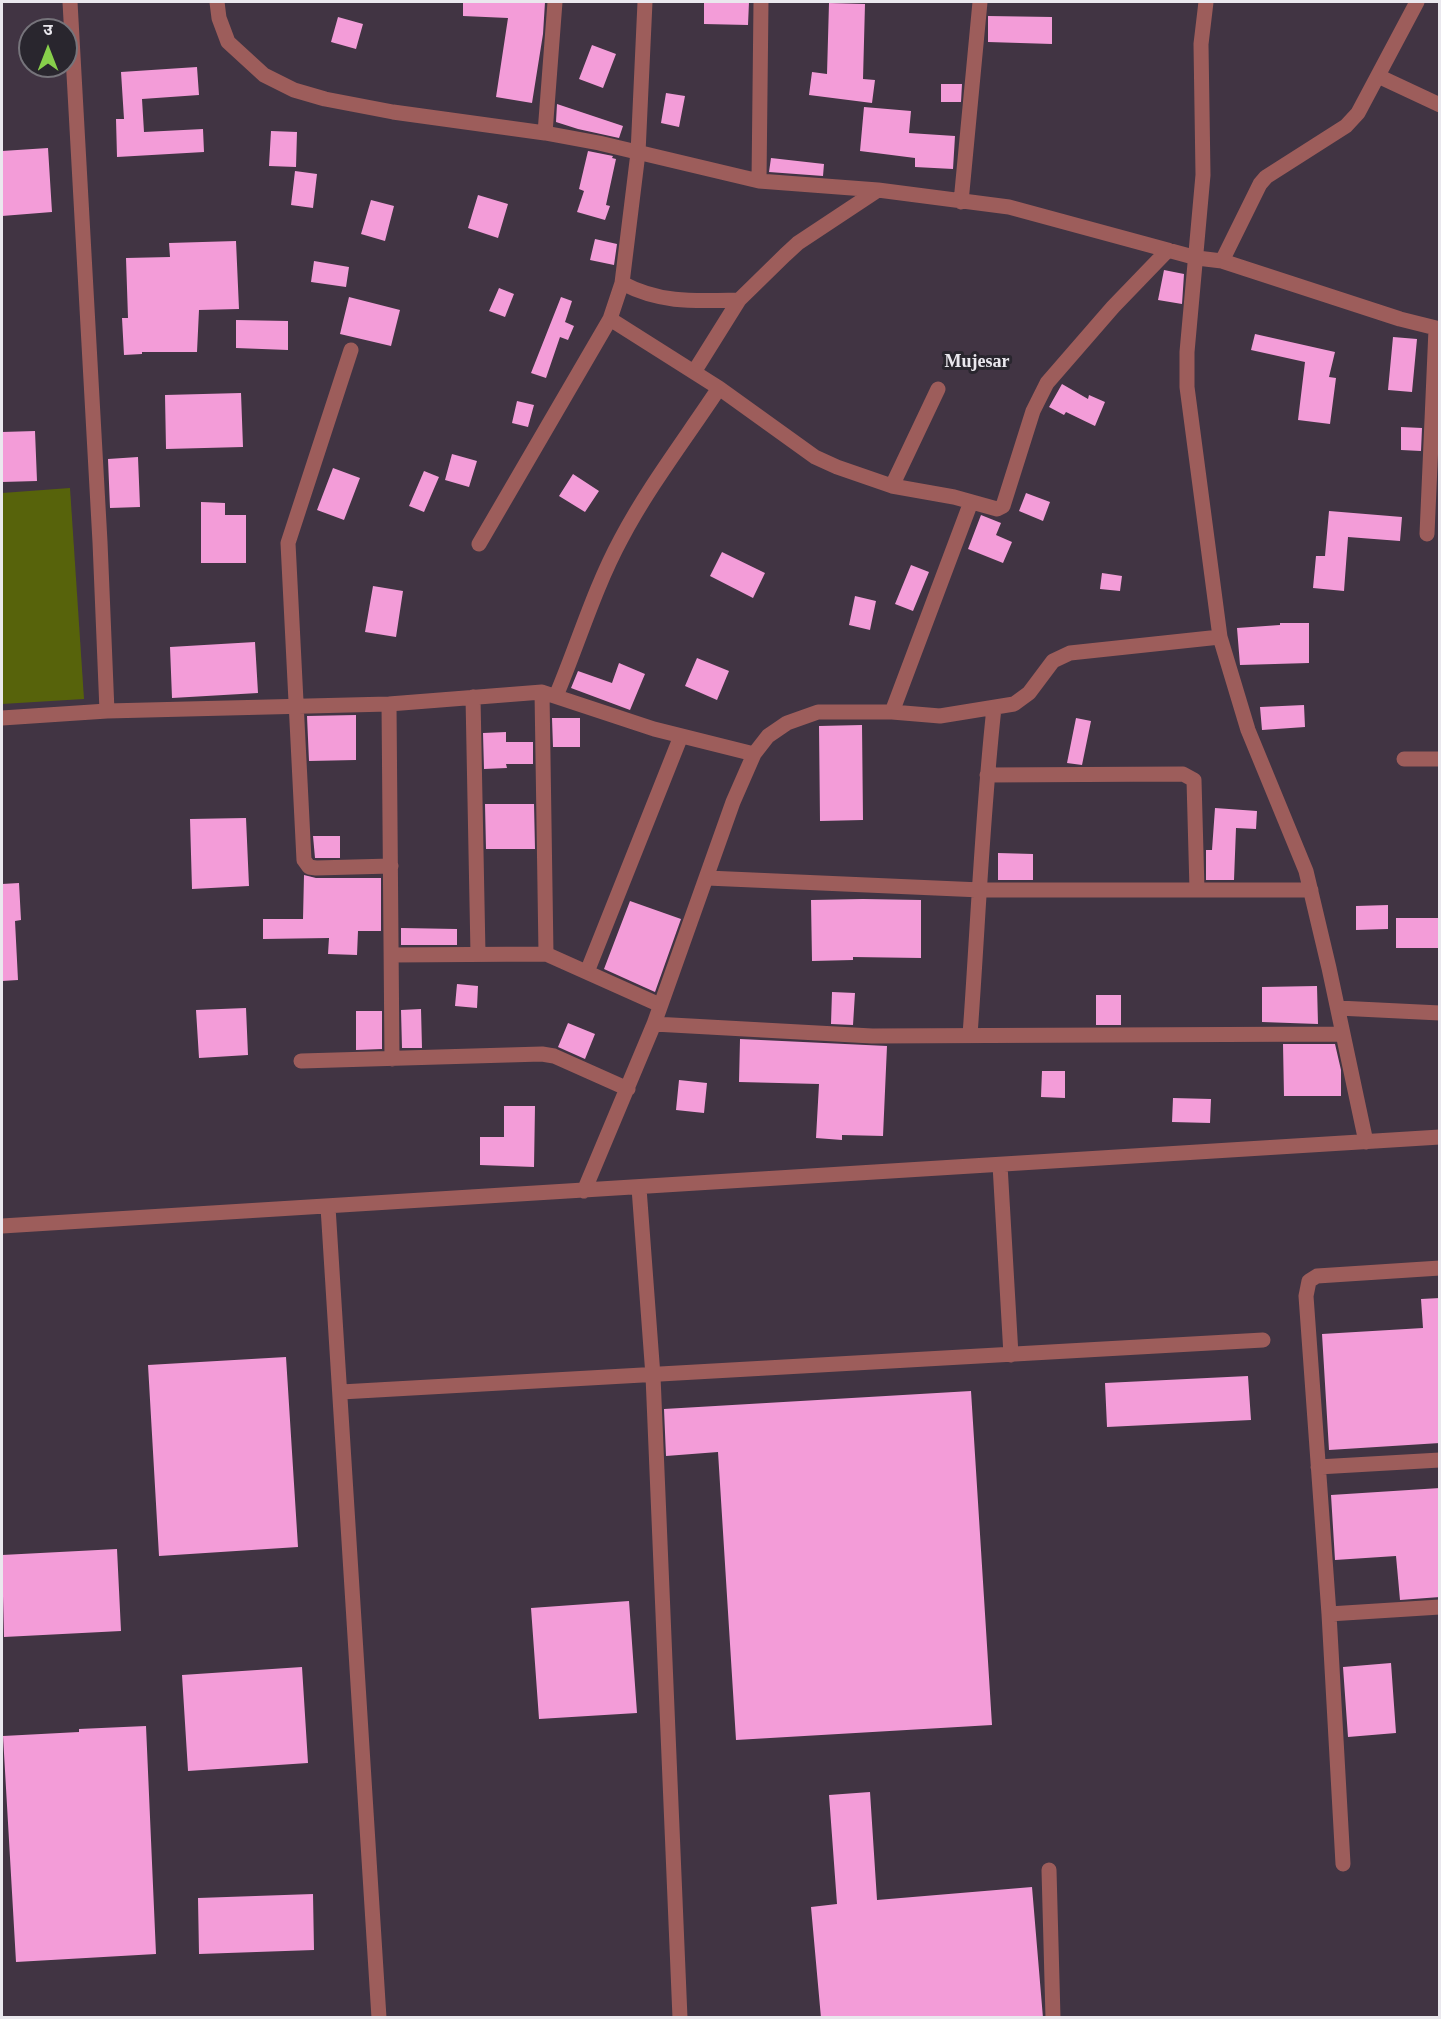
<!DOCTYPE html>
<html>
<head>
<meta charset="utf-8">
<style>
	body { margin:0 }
	#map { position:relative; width:1441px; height:2019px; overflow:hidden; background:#333039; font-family:Georgia,"Noto Sans Devanagari",serif }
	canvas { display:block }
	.frame { position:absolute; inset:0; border:3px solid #eae8ee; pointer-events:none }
	.north { position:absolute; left:18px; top:18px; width:60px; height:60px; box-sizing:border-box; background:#29262e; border:2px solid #76747b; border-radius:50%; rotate:0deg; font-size:16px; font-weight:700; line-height:24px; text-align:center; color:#eae8ee }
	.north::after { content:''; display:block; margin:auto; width:21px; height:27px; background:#87cf4b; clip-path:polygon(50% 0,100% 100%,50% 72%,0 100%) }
</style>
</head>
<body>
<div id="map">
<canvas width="1441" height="2019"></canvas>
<div class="frame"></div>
<div class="north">उ</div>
</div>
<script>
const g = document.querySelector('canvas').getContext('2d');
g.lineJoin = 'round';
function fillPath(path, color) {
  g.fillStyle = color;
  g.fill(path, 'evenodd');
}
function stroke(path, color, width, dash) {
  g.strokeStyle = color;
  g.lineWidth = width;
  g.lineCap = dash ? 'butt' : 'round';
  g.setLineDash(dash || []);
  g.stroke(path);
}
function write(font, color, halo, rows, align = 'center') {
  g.font = font + ' Georgia,serif';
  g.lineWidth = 6;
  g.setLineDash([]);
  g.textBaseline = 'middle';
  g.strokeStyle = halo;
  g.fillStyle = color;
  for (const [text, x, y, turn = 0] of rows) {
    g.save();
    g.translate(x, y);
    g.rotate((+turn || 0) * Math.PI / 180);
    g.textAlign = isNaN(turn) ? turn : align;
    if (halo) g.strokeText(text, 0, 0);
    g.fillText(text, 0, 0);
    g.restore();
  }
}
const industrial = new Path2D(`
	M2,2H1439V2017H2ZM30,30H66V66H30Z`);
const green = new Path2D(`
	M70,488L84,699L2,704V493Z`);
const building = new Path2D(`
	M463,2H545L543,34L532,103L496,97L508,18L463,16Z
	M704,2H749L748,25L704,24Z
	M829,3L865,4L863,79L875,80L872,103L809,95L812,72L827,74Z
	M988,16L1052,17V44L988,42Z
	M338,17L363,24L356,49L331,42Z
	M592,45L616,54L603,88L579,79Z
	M197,67L199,95L142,99L144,132L203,129L204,152L117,157L116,119H124L121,72Z
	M941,84H962L961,102H941Z
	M666,93L685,96L679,127L661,123Z
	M557,104L623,126L619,138L578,129L556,122Z
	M864,107L911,111L909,133L955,136L953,169L915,167V158L860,151Z
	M271,131L297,132L296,167L269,166Z
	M48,148L52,212L2,216V151Z
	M588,151L613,156L612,158L616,159L606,205L610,206L605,220L577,212L584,191L579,189Z
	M771,158L824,164L823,176L769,172Z
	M295,171L317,174L313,208L291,205Z
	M478,195L508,204L498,238L468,228Z
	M371,200L394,206L385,241L361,234Z
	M595,239L617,244L614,265L590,260Z
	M236,241L239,309L199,310L197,352H142V354L124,355L122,318H128L126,258L170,257L169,243Z
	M314,261L349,267L346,287L311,282Z
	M1164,270L1184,274L1182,304L1158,300Z
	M499,288L514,294L505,317L489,311Z
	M349,297L400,310L391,346L340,334Z
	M561,297L572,301L565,322L574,326L568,340L560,337L546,378L531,373Z
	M236,320L288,321V350L236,348Z
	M1255,334L1335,352L1329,377L1336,378L1330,424L1298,420L1305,362L1251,350Z
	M1393,337L1417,339L1412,392L1388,390Z
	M1062,384L1088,399L1089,395L1105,402L1095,426L1066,412L1064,415L1049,407Z
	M241,393L243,447L166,449L165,395Z
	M517,401L534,405L528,427L512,423Z
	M1401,427L1422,428L1421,451L1401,450Z
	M35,431L37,481L2,482V432Z
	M452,454L477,461L469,487L445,480Z
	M138,457L140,507L110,508L108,459Z
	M333,468L360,478L344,520L317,510Z
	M424,471L439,477L424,512L409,506Z
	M573,474L599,491L585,512L559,496Z
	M1026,493L1050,502L1043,521L1019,511Z
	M201,502L225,503V515H246V563H201Z
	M1329,511L1402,517L1400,541L1348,537L1344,591L1313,588L1316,556H1325Z
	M981,515L1001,523L996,535L1012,542L1003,563L968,549Z
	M722,552L765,573L753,598L710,576Z
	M911,565L929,572L913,611L895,604Z
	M1102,573L1122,576L1120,591L1100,589Z
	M373,586L403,591L396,637L365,632Z
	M855,596L876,601L870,630L849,625Z
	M1280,623H1309V663L1240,665L1237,628L1280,625Z
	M255,642L258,693L172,698L170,647Z
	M697,658L729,671L717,700L685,686Z
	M619,663L645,674L630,710L571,688L578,671L612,683Z
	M1304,705L1305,727L1262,730L1260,707Z
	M356,715V760L309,761L307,716Z
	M552,718H580V747H553Z
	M1076,718L1091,721L1082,765L1067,763Z
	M862,725L863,820L820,821L819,726Z
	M506,732V742H533V764H506L507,768L484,769L483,733Z
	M485,804H534L535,849H486Z
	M1215,808L1257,811L1256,829L1236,828L1234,880H1206V850H1212Z
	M246,818L249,886L192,889L190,819Z
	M313,836H340V858H315Z
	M998,853L1033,854V880H998Z
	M304,875L316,878H381V931H358L357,955L328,954L329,938L263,939V919H303Z
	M19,883L21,920L15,921L18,980L2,981V884Z
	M863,899L921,900V958L853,957V960L812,961L811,900Z
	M630,901L681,919L655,992L604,969Z
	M1388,905V929L1356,930V906Z
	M1396,918H1440V948H1396Z
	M401,928L457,929V945H401Z
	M457,984L478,986L477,1008L455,1006Z
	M1317,986L1318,1024L1262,1022V987Z
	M832,992L855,993L853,1025L831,1024Z
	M1096,995H1121V1025H1096Z
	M246,1008L248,1055L199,1058L196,1010Z
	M421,1009L422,1048H402L401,1010Z
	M356,1011H382V1049L356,1050Z
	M568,1023L595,1034L585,1059L558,1047Z
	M740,1039L887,1046L883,1136L842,1135V1140L816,1138L819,1084L739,1082Z
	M1283,1044H1335L1341,1070V1096H1284Z
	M1042,1071H1065V1098L1041,1097Z
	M679,1080L707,1083L704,1113L676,1110Z
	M1173,1098L1211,1099L1210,1123L1172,1122Z
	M504,1106H535L534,1167L480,1165V1137H504Z
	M1440,1298V1443L1329,1450L1322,1334L1423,1328L1421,1299Z
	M286,1357L298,1547L159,1556L148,1365Z
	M1248,1376L1251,1420L1107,1427L1105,1383Z
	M971,1391L992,1725L736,1740L718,1452L666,1456L664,1409Z
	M1440,1488V1597L1400,1600L1396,1556L1335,1560L1331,1495Z
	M117,1549L121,1631L4,1637L2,1555Z
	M629,1601L637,1713L539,1719L531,1608Z
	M1391,1663L1396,1733L1348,1737L1343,1667Z
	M302,1667L308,1763L188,1771L182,1675Z
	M146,1726L156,1954L16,1962L3,1736L79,1732V1729Z
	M870,1792L877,1900L1032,1887L1043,2018H821L811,1907L837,1904L829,1795Z
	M313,1894L314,1950L199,1954L198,1898Z`);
const minor = new Path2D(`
	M70,2L100,542L107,711
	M217,2L219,18L228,42L264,75L294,90L325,99L393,112L545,133L599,143L759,181L878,190L1009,207L1197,258L1222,261L1400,319L1440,329
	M1206,2L1201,44L1203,175L1187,352V387L1220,637L1248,730L1306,871L1329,968L1366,1142
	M1378,76L1440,105
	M545,133L555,2
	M759,181L761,2
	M961,202L980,2
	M1222,261L1260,184L1266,177L1346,126L1358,113L1417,2
	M622,283C661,304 697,301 739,300
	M610,319L719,388L815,457L837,467L892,486L954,497L997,509L1003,506L1033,411L1047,383L1113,307L1168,250
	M351,350L288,543L304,860L309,867L316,868L391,866
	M694,372L739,300L785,255L798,243L878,190
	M892,486L938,389
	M1427,534L1436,329
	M479,544L610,319L622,283L638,153L645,2
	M556,696C578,644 594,589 621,539C649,486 686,438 719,388
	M473,697L478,954
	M389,704L392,1059
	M892,712L971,502
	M2,718L107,711L389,704L542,692
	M1404,759H1440
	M987,775L1183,774L1194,780L1197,890
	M707,878L981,890H1311
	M546,954L542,692L654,729L754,754
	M392,955L546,954L660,1005
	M587,972L681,736
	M1338,1008L1440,1013
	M654,1024L872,1036L1343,1034
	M970,1035C978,926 982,817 994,708
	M301,1061L542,1054L554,1056L628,1089
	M1000,1165L1011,1355
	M639,1188L653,1376L680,2018
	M584,1191L654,1024L733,802L754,754L768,736L787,723L818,712H892L940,716L1014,704L1029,693L1053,661L1070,653L1220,637
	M328,1207L379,2018
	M2,1226L1440,1137
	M341,1392L1263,1340
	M1318,1467L1440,1460
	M1329,1614L1440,1607
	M1343,1864L1329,1614L1306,1296L1309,1281L1317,1276L1440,1268
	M1049,1870L1053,2018`);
const neighbourhoodNames = [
	["Mujesar",977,362]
];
fillPath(industrial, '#413443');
fillPath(green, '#57630b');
fillPath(building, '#f39cd8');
stroke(minor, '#9d5d5b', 15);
write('bold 18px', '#eae8ee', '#29262e', neighbourhoodNames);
</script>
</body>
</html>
